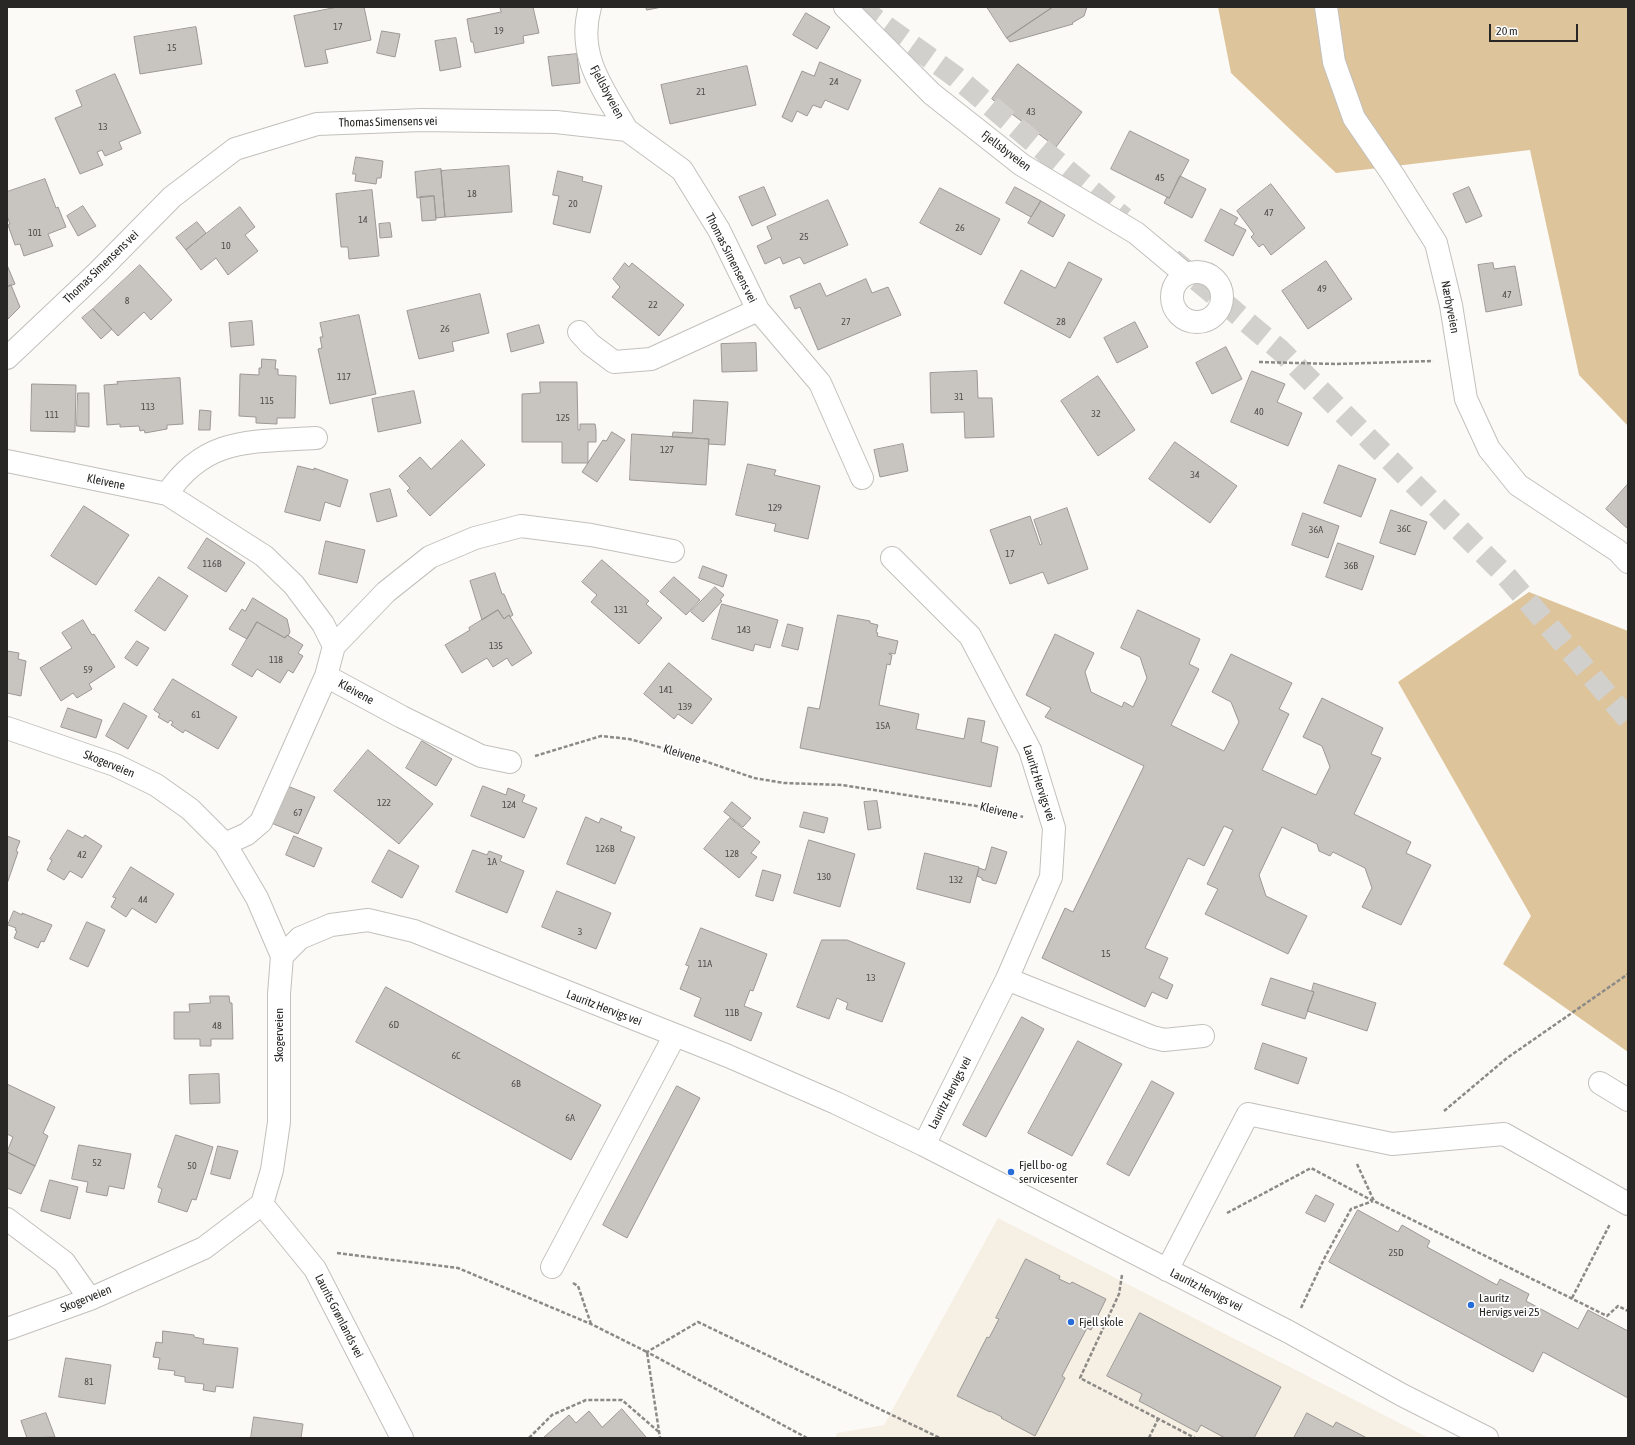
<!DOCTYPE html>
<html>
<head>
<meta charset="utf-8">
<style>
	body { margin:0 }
	#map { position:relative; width:1635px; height:1445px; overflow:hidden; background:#fcfaf6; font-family:"Asap Condensed",sans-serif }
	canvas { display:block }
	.frame { position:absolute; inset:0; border:8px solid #282725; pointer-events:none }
	.scale { position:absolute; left:1489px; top:24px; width:89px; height:18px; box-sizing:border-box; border:2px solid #282725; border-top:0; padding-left:5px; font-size:12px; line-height:14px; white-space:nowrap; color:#282725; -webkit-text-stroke:3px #fff; paint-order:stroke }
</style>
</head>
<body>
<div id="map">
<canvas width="1635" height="1445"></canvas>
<div class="frame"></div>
<div class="scale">20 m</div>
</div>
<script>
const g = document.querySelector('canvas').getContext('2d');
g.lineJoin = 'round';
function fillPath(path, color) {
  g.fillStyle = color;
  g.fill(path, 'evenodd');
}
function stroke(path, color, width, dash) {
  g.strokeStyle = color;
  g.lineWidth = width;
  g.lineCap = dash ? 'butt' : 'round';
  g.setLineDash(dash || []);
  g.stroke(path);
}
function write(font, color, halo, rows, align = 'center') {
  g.font = font + ' "Asap Condensed",sans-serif';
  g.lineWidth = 3.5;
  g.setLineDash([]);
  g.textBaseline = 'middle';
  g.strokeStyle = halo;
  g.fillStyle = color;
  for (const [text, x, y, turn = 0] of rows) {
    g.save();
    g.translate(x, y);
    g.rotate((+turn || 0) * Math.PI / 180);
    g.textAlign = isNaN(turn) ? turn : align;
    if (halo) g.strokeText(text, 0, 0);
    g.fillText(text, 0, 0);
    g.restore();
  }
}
const built = new Path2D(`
	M998,1218L1429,1438H835L837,1433L884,1425Z`);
const green = new Path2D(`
	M1218,7H1628V426L1579,375L1530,150L1336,173L1231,73Z
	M1529,592L1628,631V1052L1503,964L1531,916L1398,682Z`);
const building = new Path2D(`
	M338,7H364L371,40L325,50L328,63L305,67L294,16Z
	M500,7H533L539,33L523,36L524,43L475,53L473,42H471L467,19L501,12Z
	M646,7H662L647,10Z
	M987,7H1053L1007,38Z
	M1053,7H1087L1084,16L1072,23L1073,24L1010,42L1007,38Z
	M806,13L830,27L817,49L793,35Z
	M196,27L202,64L140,74L134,37Z
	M382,31L400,34L395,57L377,53Z
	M456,38L461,67L440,71L435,41Z
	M577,54L580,83L552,86L548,57Z
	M820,62L861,80L848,110L825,100L821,108L813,105L807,116L797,111L792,122L782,117L802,71L814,76Z
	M1018,64L1082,112L1056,147L992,99Z
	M747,66L756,105L670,124L661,85Z
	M115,74L141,133L119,142L122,149L105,156L102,150L97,152L103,165L80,174L55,118L82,106L76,91Z
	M1130,131L1189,160L1169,198L1111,169Z
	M356,157L383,161L381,178H377L376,184L355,181L356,174H353Z
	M509,166L512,212L445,217L441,171Z
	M441,169L445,217L436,218L434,196L417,198L415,172Z
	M558,171L583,177L582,181L602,186L590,233L553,224L559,196L553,195Z
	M1180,176L1206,189L1192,218L1164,203L1167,197L1169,198Z
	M45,179L56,208L58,207L66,227L48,234L53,246L24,256L20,244L15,245L8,225L10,224L7,216V192Z
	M1271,184L1305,228L1271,255L1263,244L1259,247L1251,237L1254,234L1237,211Z
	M764,187L776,215L752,226L739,197Z
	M1015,187L1041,201L1031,217L1006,203Z
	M1469,187L1482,216L1466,223L1453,194Z
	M940,188L1000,219L981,255L920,223Z
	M372,190L379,256L349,259L348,247H341L336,194Z
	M434,196L436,220L422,221L420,197Z
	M828,200L848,245L804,264L800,257L783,264L780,257L765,264L757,246L772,239L767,227Z
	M1041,201L1065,215L1053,237L1028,223Z
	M83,206L96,226L78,236L67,216Z
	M240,207L255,227L245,235L258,251L228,275L216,258L201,270L186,250Z
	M1221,209L1238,218L1234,224L1246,230L1233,256L1205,241Z
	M197,222L206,233L186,250L176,238Z
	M390,223L392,237L380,238L379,224Z
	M1326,261L1352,299L1308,329L1282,291Z
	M1069,262L1102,279L1070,338L1004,303L1021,270L1055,288Z
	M625,263L629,267L632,263L684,305L659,336L612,297L620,287L613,279Z
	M1493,263L1494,269L1515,266L1522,305L1486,312L1478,265Z
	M7,265L15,284L7,287Z
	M140,265L172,300L151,320L144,312L118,336L93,309Z
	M866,279L872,293L888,287L901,315L818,350L800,307L795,309L790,296L820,283L826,296Z
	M11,285L20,307L7,320V287Z
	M480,294L489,333L452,342L454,351L419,359L407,311Z
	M93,309L112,329L101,339L82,318Z
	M359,315L376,394L330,404L318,349L322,348L320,337H323L320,323Z
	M252,321L254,345L231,347L229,323Z
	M1135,322L1148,347L1117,363L1104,338Z
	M539,325L544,343L511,352L507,334Z
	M756,343L757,371L722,372L721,344Z
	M1226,347L1242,379L1212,394L1196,363Z
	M262,359L276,360L275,369H278V375L296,376L295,418H277V424L256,423V417L239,416L240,374L259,375V368H261Z
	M977,371L978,398H992L994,437L965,438L964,412L931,413L930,373Z
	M1252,371L1285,384L1277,402L1302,413L1288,446L1231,422Z
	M1098,376L1135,430L1098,456L1061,401Z
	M180,378L183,424L167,425V429L145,433L144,430L140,431L139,426L120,427V424L107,425L104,385L118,384L117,382Z
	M540,382H577L578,430H580V424H595L596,430V442H588V463H562V442H522V394L540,393Z
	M32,384L76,385L75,432L31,431Z
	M414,391L421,423L378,432L372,399Z
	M78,393H89V427L77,426Z
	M694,400L728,402L725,445L708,444L709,439L672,437L673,432L692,433Z
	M200,410L211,411L210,430H199Z
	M612,432L625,440L597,482L582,472L603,440L606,441Z
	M632,434L709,439L706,485L630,480Z
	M462,440L485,465L430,516L407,491L410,488L399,476L420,457L431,469Z
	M1175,442L1237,486L1210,523L1149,479Z
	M903,444L908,471L880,477L874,450Z
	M748,464L776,470L774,475L820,486L808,539L774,531L776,524L736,515Z
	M1339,465L1376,479L1361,517L1324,503Z
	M298,466L314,470V468L348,480L340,507L325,502L320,521L285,512Z
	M1628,484V529L1606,509Z
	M390,489L397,516L377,522L370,494Z
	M84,506L129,535L96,585L51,556Z
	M1067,508L1088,569L1048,584L1043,572L1010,584L990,530L1030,516L1040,545L1042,544L1034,520Z
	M1391,510L1427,522L1415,555L1380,543Z
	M1303,513L1339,526L1328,558L1292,545Z
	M207,538L245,563L226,592L188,568Z
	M326,541L365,550L357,583L319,574Z
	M1338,543L1374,556L1362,590L1326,577Z
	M602,560L649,601L646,604L662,618L639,644L591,602L597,595L582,582Z
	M703,566L727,575L723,587L699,578Z
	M495,573L502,594H504L513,615L510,617L509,615L504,619L498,610L482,620L470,581Z
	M159,577L188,596L165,631L135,611Z
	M674,577L700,600L686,615L660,592Z
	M715,587L724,595L720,600L722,601L703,622L691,612Z
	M253,598L287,619L290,632L288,636L287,635L285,638L257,622L247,639L229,629L242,609L245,611Z
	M722,604L778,620L770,648L755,644L753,651L712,639Z
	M498,610L504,619L509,615L532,653L512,666L507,658L493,667L487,658L462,673L445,645L470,630L469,628Z
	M1138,610L1200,639L1189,664L1199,669L1171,725L1224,751L1239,722L1231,702L1212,692L1231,654L1292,683L1279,709L1289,714L1262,770L1316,795L1330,767L1322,746L1303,737L1322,698L1383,728L1371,754L1381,758L1354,814L1411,842L1406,853L1431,865L1401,925L1362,907L1372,888L1365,868L1333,852L1330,856L1319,851L1317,844L1282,827L1259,875L1266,896L1307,916L1288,954L1205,914L1218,889L1207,884L1233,830L1224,826L1204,866L1188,858L1145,948L1168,958L1159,978L1173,985L1167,999L1152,992L1145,1007L1042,958L1065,908L1073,912L1144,766L1045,717L1051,708L1026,695L1055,634L1094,653L1085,672L1091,692L1122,707L1124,702L1133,707L1147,678L1140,657L1121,648Z
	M838,615L870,621V623L878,625L876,632L878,633L877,636L898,641L895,654L889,653V654L892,655L890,665L887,664L879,705L919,714L916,729L964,739L968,718L985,721L981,742L998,747L991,787L800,748L808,707L819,709Z
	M83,620L92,635L94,634L115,667L89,684L92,689L77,698L73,693L61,701L40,668L72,648L62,633Z
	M257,622L285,638L287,635L303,645L298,653L303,656L293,673L288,670L280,683L257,669L252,677L232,665Z
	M788,624L803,628L798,650L782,646Z
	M137,641L149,648L137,666L125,658Z
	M7,651L19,653L18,659L26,661L21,696L7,693Z
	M669,663L712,699L692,724L678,714L674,719L644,694Z
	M173,679L237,717L218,749L185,730L183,733L171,725L173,722L170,720L168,723L158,717L160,714L154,710Z
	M124,703L147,716L128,749L106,736Z
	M68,708L102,720L96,738L61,727Z
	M422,741L452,759L436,786L406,768Z
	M368,750L433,804L399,844L334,791Z
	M285,785L315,797L298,834L269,822Z
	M483,786L506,795L508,788L525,795L522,802L537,808L524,838L471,816Z
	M877,801L881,828L868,830L864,802Z
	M732,802L751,818L743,827L724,812Z
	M804,812L828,818L824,833L800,827Z
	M586,817L599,823L601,818L622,827L620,831L635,837L615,884L567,864Z
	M730,818L760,842L751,853L757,857L739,878L704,849Z
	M68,830L83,838L85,835L102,846L82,878L70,871L64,880L47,870L52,860L50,859Z
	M7,836L20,841L16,851L18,852L7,884Z
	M294,836L322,848L314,867L286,855Z
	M809,840L855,854L840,907L794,893Z
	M992,847L1007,852L996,884L982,880V878L977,876L979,868L985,870Z
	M389,850L419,866L402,898L372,882Z
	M473,850L487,855L489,851L502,856L500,861L524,871L507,913L456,892Z
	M925,853L979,867L970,903L917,889Z
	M131,867L174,894L156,923L132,908L126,917L111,907L116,898L113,897Z
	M763,870L781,875L773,901L756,896Z
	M557,891L611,913L596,949L542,927Z
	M14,911L22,915V913L52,925L44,942L41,941L38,948L14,938L17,931L15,930L16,928L8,925Z
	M87,922L105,930L88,967L70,959Z
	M701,928L767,954L753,991L750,990L744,1006L762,1013L751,1041L694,1016L701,998L680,989L689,966L686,965Z
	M822,940H847L905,963L882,1022L846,1009L848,1003L837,998L829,1019L797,1007Z
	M1271,978L1314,992L1305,1019L1262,1005Z
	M1314,983L1376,1003L1367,1031L1307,1011L1314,992L1312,991Z
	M386,987L601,1105L571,1160L356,1042Z
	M210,996H229L230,1003H232L233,1039H211V1046H200V1039H174V1012H190L189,1004L210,1003Z
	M1022,1017L1044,1029L986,1137L963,1125Z
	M1078,1041L1122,1064L1072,1156L1028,1133Z
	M1263,1043L1307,1058L1298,1084L1255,1069Z
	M219,1074L220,1103L190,1104L189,1075Z
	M1152,1081L1174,1093L1129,1176L1107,1164Z
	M7,1084L55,1107L43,1133L48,1136L35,1166L7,1152L13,1137L7,1134Z
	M677,1086L700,1098L627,1238L603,1225Z
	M176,1135L213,1147L196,1200L192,1199L187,1212L158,1202L162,1189L158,1187Z
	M79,1145L131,1154L124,1189L109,1186L107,1196L86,1192L88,1182L72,1179Z
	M218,1146L238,1151L230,1179L211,1174Z
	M7,1152L35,1166L21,1194L7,1188Z
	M50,1180L78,1187L70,1219L41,1211Z
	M1316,1195L1334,1204L1325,1222L1306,1213Z
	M1358,1210L1398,1232L1402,1225L1430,1241L1427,1247L1497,1285L1500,1279L1529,1294L1526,1301L1578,1329L1588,1310L1628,1331V1398L1543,1352L1533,1372L1329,1262Z
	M1026,1259L1060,1276L1059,1279L1070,1284L1072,1282L1106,1299L1091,1330L1087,1328L1062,1376L1065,1378L1035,1436L1001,1418L1002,1417L990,1411V1412L957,1396L987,1337L989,1338L999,1319L996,1318Z
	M1140,1313L1281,1387L1254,1438H1225L1201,1425L1197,1432L1139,1401L1142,1394L1107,1376Z
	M163,1331L194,1335V1337L204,1339L203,1344L238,1348L233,1388L216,1386L215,1392L203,1390L204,1384L185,1382V1377L174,1375L175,1371L158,1369L160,1358L153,1357L156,1342L162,1343Z
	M66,1358L111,1365L105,1404L59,1397Z
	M622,1409L646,1437L645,1438H543L569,1415L576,1423L589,1411L602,1427Z
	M46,1413L55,1437L27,1438L21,1421Z
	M1307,1413L1333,1427L1336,1422L1367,1438H1294Z
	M254,1417L303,1424L301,1438H251Z`);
const highwayTunnel = new Path2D(`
	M859,7L956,77L1124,218
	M1172,259L1280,350L1507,577L1628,719`);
const path = new Path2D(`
	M1259,362L1336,364L1433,361
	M535,756L601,736L629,739L678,752L754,778L784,783L842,785L1002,810L1023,817
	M1444,1111L1507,1058L1628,974
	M1357,1164L1374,1201L1599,1312L1607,1316L1618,1306L1628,1311
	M1227,1213L1311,1168L1373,1201
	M337,1253L458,1268L591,1324L647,1352L660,1438
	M1122,1275L1119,1294L1080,1378L1195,1438
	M573,1283L578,1286L591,1324
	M1572,1298L1610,1224
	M1301,1308L1325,1257L1351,1209L1373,1201
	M529,1438L552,1415L586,1400H622L660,1433
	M807,1438L647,1352L698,1322L940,1438
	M1149,1438L1158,1419`);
const minor = new Path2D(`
	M590,7C576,56 604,90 627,130
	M845,7L932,94L1022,165L1136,233L1185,274
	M1326,7L1334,62L1354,118L1393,175L1436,243L1451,305L1466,399L1489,449L1518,485L1618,551L1628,562
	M1172 297a25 25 0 1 1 50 0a25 25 0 1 1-50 0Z
	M579,332L590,344L614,362L651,359L758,310
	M7,358L98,272L172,197L235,149L317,124L422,120L556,122L627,130L682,170L719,230L758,310L820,383L862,478
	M7,461L167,494L264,556L294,585L323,624L334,646L326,676L261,822L247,834L225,844
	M167,494C206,436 253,442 316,438
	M892,558L970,636L1030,750L1054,828L1051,877L1007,979L924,1145
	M334,646L386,592L430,557L475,538L521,526L591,535L673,551
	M326,676L402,717L481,756L510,762
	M7,728L115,765L156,785L190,809L225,844L234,859L257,898L282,956L279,994V1122L272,1170L262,1204L204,1248L90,1299L7,1329
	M282,956L300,938L331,925L368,920L414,931L728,1056L836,1103L924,1145L1289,1332L1402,1395L1487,1438
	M1007,979L1152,1037L1164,1040L1203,1036
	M1600,1083L1628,1100
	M262,1204L315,1269L402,1438
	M7,1219L64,1262L90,1299
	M552,1267L675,1035
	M1167,1270L1248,1114L1392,1144L1504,1134L1628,1204`);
const markers = [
	[1011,1172,4,"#276dd9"],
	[1471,1305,4,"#276dd9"],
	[1071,1322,4,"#276dd9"]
];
const numberNames = [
	["17",338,27],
	["19",499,31],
	["15",172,48],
	["24",834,82],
	["21",701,92],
	["43",1031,112],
	["13",103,127],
	["45",1160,178],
	["18",472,194],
	["20",573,204],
	["47",1269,213],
	["14",363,220],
	["26",960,228],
	["101",35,233],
	["25",804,237],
	["10",226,246],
	["49",1322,289],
	["47",1507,295],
	["8",127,301],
	["22",653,305],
	["27",846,322],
	["28",1061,322],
	["26",445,329],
	["117",344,377],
	["31",959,397],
	["115",267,401],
	["113",148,407],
	["40",1259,412],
	["32",1096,414],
	["111",52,415],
	["125",563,418],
	["127",667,450],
	["34",1195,475],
	["129",775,508],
	["36C",1404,529],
	["36A",1316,530],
	["17",1010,554],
	["116B",212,564],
	["36B",1351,566],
	["131",621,610],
	["143",744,630],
	["135",496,646],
	["118",276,660],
	["59",88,670],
	["141",666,690],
	["139",685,707],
	["61",196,715],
	["15A",883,726],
	["122",384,803],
	["124",509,805],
	["67",298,813],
	["126B",605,849],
	["128",732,854],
	["42",82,855],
	["1A",492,862],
	["130",824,877],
	["132",956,880],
	["44",143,900],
	["3",580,932],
	["15",1106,954],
	["11A",705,964],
	["13",871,978],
	["11B",732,1013],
	["6D",394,1025],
	["48",217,1026],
	["6C",456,1056],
	["6B",516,1084],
	["6A",570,1118],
	["52",97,1163],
	["50",192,1166],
	["25D",1396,1253],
	["81",89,1382]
];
const streetNames = [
	["Fjellsbyveien",607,92,62],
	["Thomas Simensens vei",388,122,-1],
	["Fjellsbyveien",1006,151,37],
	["Thomas Simensens vei",731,258,63],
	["Thomas Simensens vei",101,267,-44],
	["Nærbyveien",1450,307,79],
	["Kleivene",106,482,12],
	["Kleivene",356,692,29],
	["Kleivene",682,754,17],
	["Skogerveien",109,764,22],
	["Lauritz Hervigs vei",1039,783,72],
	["Kleivene",999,811,14],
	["Lauritz Hervigs vei",604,1008,21],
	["Skogerveien",279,1035,-90],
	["Lauritz Hervigs vei",950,1093,-63],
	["Lauritz Hervigs vei",1206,1290,27],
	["Skogerveien",86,1299,-22],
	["Laurits Grønlands vei",339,1316,63]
];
const poiNames = [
	["Fjell bo- og",1019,1165],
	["servicesenter",1019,1179],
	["Lauritz",1479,1298],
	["Hervigs vei 25",1479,1312],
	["Fjell skole",1079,1322]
];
fillPath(built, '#f6efe4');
fillPath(green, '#dec49a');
fillPath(building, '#c8c5c1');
stroke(building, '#9b9895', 1);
stroke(highwayTunnel, '#d2d0cc', 22, [22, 11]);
stroke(minor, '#c2c0bc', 24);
stroke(path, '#8c8a87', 2.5, [4, 2]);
stroke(minor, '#fff', 22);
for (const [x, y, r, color] of markers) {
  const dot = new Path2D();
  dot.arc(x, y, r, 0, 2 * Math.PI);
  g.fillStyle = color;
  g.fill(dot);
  stroke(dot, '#fff', 1.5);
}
write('10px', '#504e4c', null, numberNames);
write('12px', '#282725', '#fff', streetNames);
write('12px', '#282725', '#fff', poiNames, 'left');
</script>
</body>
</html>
